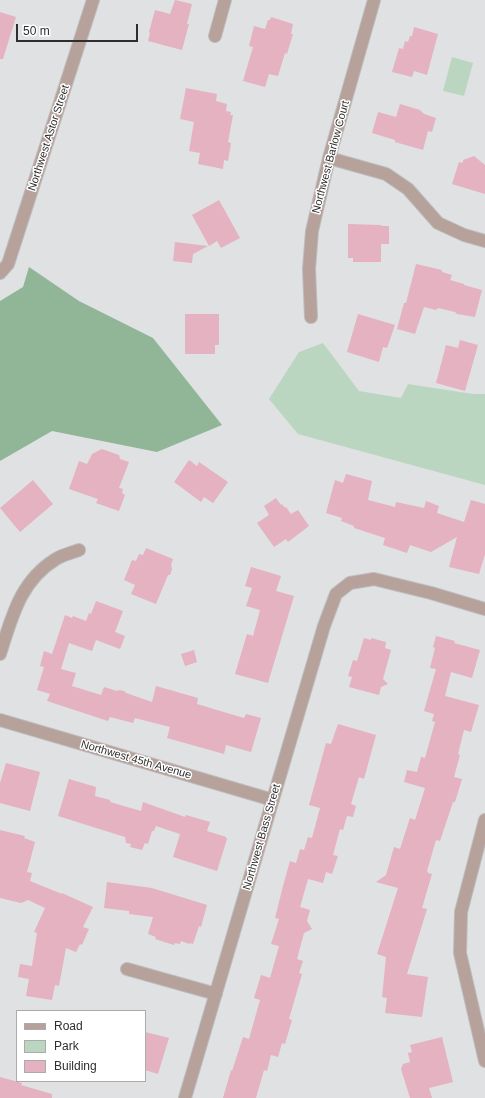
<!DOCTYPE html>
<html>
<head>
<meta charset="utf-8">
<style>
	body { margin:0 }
	#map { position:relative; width:485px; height:1098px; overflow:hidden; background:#e0e1e2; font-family:Helvetica,sans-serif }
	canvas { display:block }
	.legend { position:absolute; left:16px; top:1010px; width:130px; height:72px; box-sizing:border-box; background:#fff; border:1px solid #ababac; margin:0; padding:5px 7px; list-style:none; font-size:12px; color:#2e2e2f }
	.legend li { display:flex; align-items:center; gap:8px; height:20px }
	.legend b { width:20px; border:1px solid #ababac }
	.scale { position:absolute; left:16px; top:24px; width:122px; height:18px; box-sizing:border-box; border:2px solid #2e2e2f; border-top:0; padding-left:5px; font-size:12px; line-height:14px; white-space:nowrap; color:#2e2e2f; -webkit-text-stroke:3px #fff; paint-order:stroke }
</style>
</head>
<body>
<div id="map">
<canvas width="485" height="1098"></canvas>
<ul class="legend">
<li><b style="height:5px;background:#b7a19b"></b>Road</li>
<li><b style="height:11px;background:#bbd6c0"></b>Park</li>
<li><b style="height:11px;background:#e4b2c0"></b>Building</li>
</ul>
<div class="scale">50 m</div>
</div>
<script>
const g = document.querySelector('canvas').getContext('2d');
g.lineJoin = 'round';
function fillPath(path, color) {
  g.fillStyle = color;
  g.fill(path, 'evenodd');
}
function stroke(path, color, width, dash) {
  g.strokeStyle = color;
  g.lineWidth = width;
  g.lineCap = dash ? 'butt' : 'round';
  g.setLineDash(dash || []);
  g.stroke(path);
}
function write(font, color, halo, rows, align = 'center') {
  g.font = font + ' Helvetica,sans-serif';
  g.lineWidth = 3;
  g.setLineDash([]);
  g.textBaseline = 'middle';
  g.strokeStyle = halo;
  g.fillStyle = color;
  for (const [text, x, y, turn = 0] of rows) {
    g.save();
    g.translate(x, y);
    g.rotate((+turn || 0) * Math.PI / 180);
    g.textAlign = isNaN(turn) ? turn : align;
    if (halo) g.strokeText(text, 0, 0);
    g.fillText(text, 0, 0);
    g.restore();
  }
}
const green = new Path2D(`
	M452,57L473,63L464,96L443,91Z
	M323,343L359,391L401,398L408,384L473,394H485V485L298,434L269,399L299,352Z`);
const forest = new Path2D(`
	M29,267L79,301L153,338L222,425L157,452L52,431L0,461V301L23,287Z`);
const building = new Path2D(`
	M175,0L192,4L187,24H189L182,50L148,41L150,33L149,32L155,10L170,14Z
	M0,12L16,17L3,59H0Z
	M271,17L293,24L291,34H293L287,54L285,53L278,76L269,74L265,87L243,81L253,47L249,46L254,26L265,29L268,20H270Z
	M414,27L438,34L427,75L414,71L412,77L392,72L399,48L403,49L405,41L408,42L410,36H412Z
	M186,88L217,94L216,101L227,104L226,111L231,112L230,115H233L228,142L231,143L228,161L224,160L223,169L198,164L200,153L189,151L194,122L180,119Z
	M400,104L420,110L424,114L436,118L432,132L428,131L423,150L395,142V140L372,133L378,112L396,117Z
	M474,156L485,165V194L452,184L459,162L463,163V160Z
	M219,200L240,238L221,248L217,241L209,246L192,215Z
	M348,224L381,225L382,226H389V244H381V262H353V258H348Z
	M175,242L208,246L193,254L192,263L173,261Z
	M416,264L442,270V272L452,275L450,280L464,284V285L482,290L475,317L457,314L455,312L438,308L436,310L424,307L415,334L397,329L404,303H406Z
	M185,314H219V345H215V354H185Z
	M358,314L395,325L387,348L383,347L379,362L347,352Z
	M460,340L478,345L465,391L436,383L446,345L458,348Z
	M102,449L119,455L120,459L129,462L119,488L123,489L122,493L125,495L119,511L96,503L98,499L69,489L79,461L87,464L92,454Z
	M189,460L197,466L199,462L228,482L213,503L204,497L201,502L174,482Z
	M346,474L372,481L368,500L395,507L396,502L424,508L426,501L439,506L437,513L464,522L471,500L485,504V554L479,574L449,567L457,537L431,552L410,545L407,553L383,545L385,538L354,528V526L341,521L342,518L326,513L335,480L343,483Z
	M33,480L53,504L20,532L0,508Z
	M276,498L281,505L282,504L285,508L286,507L291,514L298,510L309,526L288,542L286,539L274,547L257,523L269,515L264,506Z
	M146,548L173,559L171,565L172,569L170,575H168L156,604L131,594L135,585L124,580L132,560L136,561L139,554L143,555Z
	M251,567L281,576L276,591L294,596L268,683L235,674L247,634L253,636L260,610L246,606L252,588L245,586Z
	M96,601L123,611L115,632L125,636L120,649L96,640L92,651L69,643L61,669L76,673L72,686L101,695L104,687L117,691L119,690L124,691L126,693L152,702L156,686L198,698L197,704L244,718L246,714L261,718L251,752L226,745L224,754L167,738L170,727L135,718L133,723L110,717L108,721L47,701L50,694L37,690L44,667L40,666L44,651L52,654L65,615L72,618L73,616L86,621L89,613L91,614Z
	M436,636L455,641L454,643L480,650L472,678L451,672L445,696L479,705L471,732L464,730L458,754L460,755L454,777L462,779L455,802H453L440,841L436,840L427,871L428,872V873L432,874L422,908L427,909L407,974L428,977L422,1017L385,1013L387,998L382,997L386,957L377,954L398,888L376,882L386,875L394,847L400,849L410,818L415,820L425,788L404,782L407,770L417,772L421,757L425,758L435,722L432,721L434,714L424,711L436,669L430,668L435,648L433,647Z
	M364,638L371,640V638L386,642L385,648L391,650L383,679L388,684L381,687L379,695L349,687L352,677L348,676L353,660L357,661Z
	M194,650L197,662L185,666L181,654Z
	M338,724L376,735L364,779L359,777L351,804L356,806L353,817L347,816L343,830L340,829L333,855L338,856L332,874L326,872L323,883L308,879L300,907L310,910L307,921L312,929L304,933L297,959L303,961L299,973L302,974L289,1019L292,1020L285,1044L282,1043L278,1057L271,1055L267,1071L264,1070L256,1098H223L231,1070L232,1071L243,1037L249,1039L260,1000L254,998L261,975L270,978L279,946L271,944L279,919L275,918L283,886L290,861L296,863L300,849L304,850L308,837L312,838L320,808L309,805L326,743L331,744Z
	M6,763L40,772L30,811L0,803V783Z
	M69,779L96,787L95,796L110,800V802L141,811L143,802L185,817L186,815L210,822L207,831L226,837V838L227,839L217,871L173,857L180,834L156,826L154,831H152L148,844L145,843L142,850L130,847L131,844L126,843L125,837L58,816Z
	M0,830L25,836L24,838L35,842L27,872L32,873L30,881L62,894V893L93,907L83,927L89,929L82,945L80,944L76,952L66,948L59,986L55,985L52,1000L26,996L29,979L18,977L20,964L32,966L37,933L34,932L45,908L28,900L21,903L0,898Z
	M107,882L152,888L207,905L201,927L199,926L193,944L190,943L189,944L181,941L180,944L175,943L174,945L155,939L156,937L148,934L153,917L129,914V911L104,908Z
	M145,1032L169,1038L158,1074L145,1070Z
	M442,1037L453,1082L429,1088L432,1098H410L401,1069L403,1064L410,1062L408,1053L412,1052L410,1045Z
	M0,1077L22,1083L21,1085L52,1094V1098H0Z`);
const minor = new Path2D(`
	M215,36L225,0
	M329,158L386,174L408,189L438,223L464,235L485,241
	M0,273L8,264L93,0
	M311,317L309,269L312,231L329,158L374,0
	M0,654C12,617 20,581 56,559C62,555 71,553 79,550
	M0,720L273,800
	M485,820L461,912L460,953L485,1061
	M127,969L216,994
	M185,1098L324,626L336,594L350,583L374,579L431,593L485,609`);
const streetNames = [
	["Northwest Astor Street",49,138,-72],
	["Northwest Barlow Court",331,157,-75],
	["Northwest 45th Avenue",136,760,16],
	["Northwest Bass Street",262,837,-74]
];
fillPath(green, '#bbd6c0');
fillPath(forest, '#90b697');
fillPath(building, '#e4b2c0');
stroke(minor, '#bcbdbe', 14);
stroke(minor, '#b7a19b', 12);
write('11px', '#2e2e2f', '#fff', streetNames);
</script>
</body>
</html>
